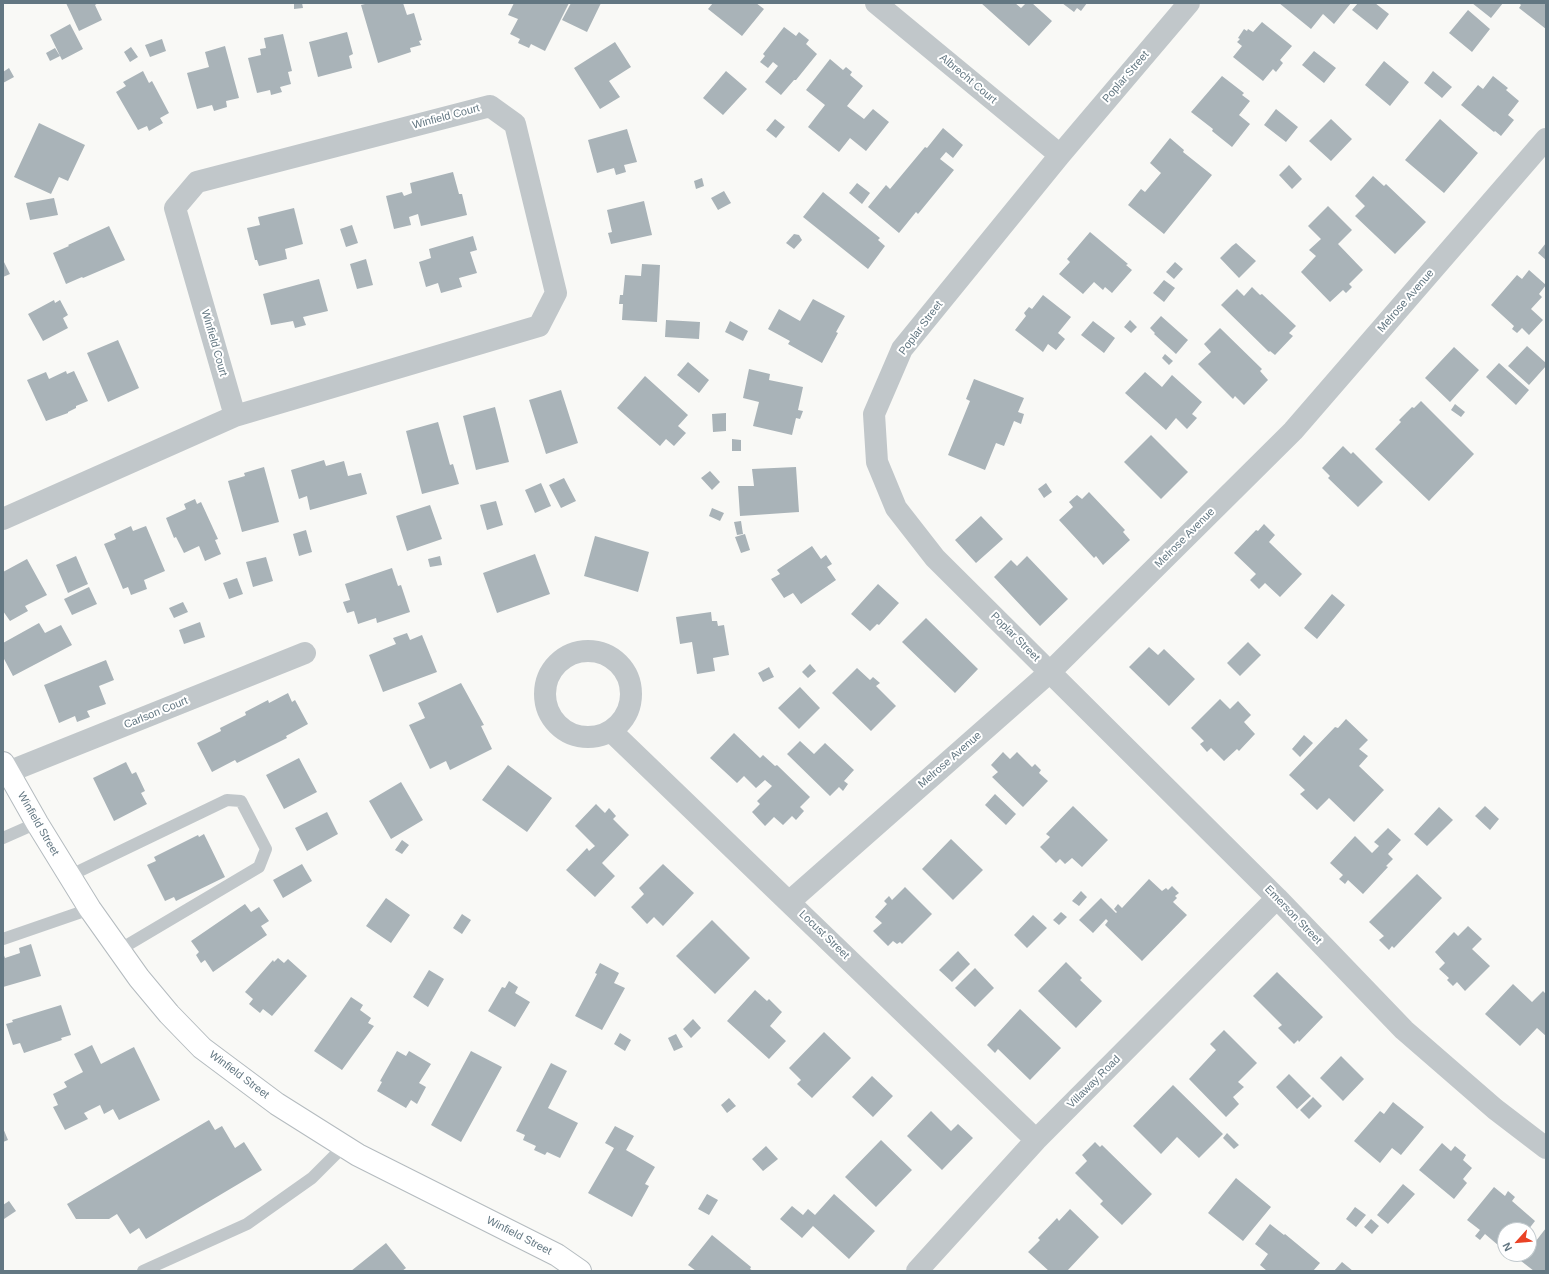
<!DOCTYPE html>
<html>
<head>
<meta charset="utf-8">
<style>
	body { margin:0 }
	#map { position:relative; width:1549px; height:1274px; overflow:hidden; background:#f9f9f6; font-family:Arial,sans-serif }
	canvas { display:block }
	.frame { position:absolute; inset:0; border:4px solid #637782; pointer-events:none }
	.north { position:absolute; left:1497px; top:1222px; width:40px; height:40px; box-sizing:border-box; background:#fff; border:1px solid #c1c9cd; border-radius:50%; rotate:243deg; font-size:11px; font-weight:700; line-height:16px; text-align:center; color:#637782 }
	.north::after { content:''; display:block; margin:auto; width:14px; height:18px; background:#ea4225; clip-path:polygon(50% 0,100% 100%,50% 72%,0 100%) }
</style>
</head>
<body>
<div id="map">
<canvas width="1549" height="1274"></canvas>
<div class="frame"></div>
<div class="north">N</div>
</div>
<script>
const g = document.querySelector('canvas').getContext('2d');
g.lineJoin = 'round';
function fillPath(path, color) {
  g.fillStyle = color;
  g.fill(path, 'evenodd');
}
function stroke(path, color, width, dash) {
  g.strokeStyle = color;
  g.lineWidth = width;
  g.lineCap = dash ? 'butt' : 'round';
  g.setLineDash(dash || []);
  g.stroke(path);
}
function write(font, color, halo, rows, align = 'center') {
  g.font = font + ' Arial,sans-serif';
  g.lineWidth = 4;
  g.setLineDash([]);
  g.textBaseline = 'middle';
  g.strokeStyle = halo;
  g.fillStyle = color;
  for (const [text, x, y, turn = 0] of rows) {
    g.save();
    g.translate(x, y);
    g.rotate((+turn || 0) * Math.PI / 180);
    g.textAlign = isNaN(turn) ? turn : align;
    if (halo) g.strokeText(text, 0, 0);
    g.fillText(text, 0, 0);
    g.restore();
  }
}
const building = new Path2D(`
	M66,3H98L95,5L102,20L79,31Z
	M294,3H302L303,8L294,9Z
	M369,3H403L407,15L414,13L422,40L419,41L421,45L410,48L411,52L378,63L361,5Z
	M514,3H569L545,51L531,44L529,48L518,43L520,39L510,34L518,19L508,15Z
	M571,3H601L587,32L562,20Z
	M713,3H756L764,9L742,36L708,9Z
	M981,3H1015L1021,8L1026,3H1032L1052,21L1029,46Z
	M1062,3H1087L1081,11L1077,8L1074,12Z
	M1279,3H1351L1334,24L1323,14L1311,29Z
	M1358,3H1375L1389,14L1377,30L1352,10Z
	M1472,3H1503L1491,18Z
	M1519,3H1546V29L1519,8L1521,5Z
	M1468,10L1490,29L1472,52L1449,33Z
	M1262,22L1292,46L1280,60L1283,63L1276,72L1273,69L1263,81L1233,57L1242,46L1237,42L1240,39L1238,38L1244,29L1247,31L1248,29L1253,32Z
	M70,24L83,49L62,60L50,35Z
	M784,27L796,36L799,32L809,40L806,44L817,54L796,80H794L781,95L765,82L778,66L773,62L768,68L760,62L765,56L763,54Z
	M347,32L353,54L349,56L352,68L318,77L309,42Z
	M283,34L292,71L288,72L291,84L280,87L282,92L271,95L270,90L257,93L248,58L261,55L260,49L266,48L264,38Z
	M162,39L166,51L150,57L145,45Z
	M615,42L631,67L609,81L620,97L600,109L574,68Z
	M225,46L239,98L226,101L227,107L214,111L212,105L197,109L187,73L209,67L205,52Z
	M131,47L138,57L130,62L124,52Z
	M55,48L60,56L50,61L46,53Z
	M1314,51L1336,68L1324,83L1302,65Z
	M830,59L843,70L846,67L852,72L850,75L863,86L847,106L864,119L873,109L889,122L866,151L850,138L839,152L808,127L825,105L806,90Z
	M1384,61L1409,82L1390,106L1365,85Z
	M9,68L14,77L3,83V72Z
	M143,71L149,83L152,81L169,113L160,118L163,123L149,131L147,126L138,130L116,92L126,86L123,82Z
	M726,71L747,89L723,115L703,98Z
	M1433,71L1452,87L1442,98L1424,83Z
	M1222,76L1244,93L1242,95L1250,101L1239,115L1250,124L1232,147L1212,131L1213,129L1191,112Z
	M1493,76L1508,88L1506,90L1519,101L1508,115L1514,120L1501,136L1495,131L1494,132L1461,105L1478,85L1483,89Z
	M1276,109L1298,127L1286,142L1264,125Z
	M775,119L785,127L776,138L766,130Z
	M1331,119L1352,139L1331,161L1309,141Z
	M1440,119L1478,153L1444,193L1405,160Z
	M39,123L85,145L68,181L59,177L51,194L14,177Z
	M943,128L963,145L953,158L946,152L940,159L954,170L918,214L916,212L899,233L868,207L886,185L890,189L925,147L927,148Z
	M627,129L637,162L624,165L626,172L616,175L614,168L597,173L588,140Z
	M1170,138L1184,150L1183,152L1212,175L1164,234L1128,205L1141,189L1145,192L1161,173L1150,163Z
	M1289,165L1302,179L1292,189L1279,175Z
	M453,172L459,194H462L467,215L421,226L418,214L409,217L411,225L394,229L386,196L402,192L404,196L412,193L410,183Z
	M1373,176L1384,186L1386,184L1426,222L1395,254L1355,216L1365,206L1355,196Z
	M702,178L704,186L696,189L694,181Z
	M857,183L870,193L862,204L849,193Z
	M724,191L731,203L718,210L711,198Z
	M823,192L880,238L878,240L885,246L868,269L803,217Z
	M54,198L58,215L30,220L26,203Z
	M644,201L652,235L611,244L608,233L612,232L607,210Z
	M1328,206L1352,230L1338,244L1363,270L1349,284L1352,287L1346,293L1343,290L1330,302L1301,272L1316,256L1309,250L1321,239L1308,226Z
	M294,208L303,244L285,249L287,259L259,266L257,260H255L247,228L260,225L258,217Z
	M352,225L358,243L346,247L340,229Z
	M109,226L125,260L83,278L82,277L66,284L53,253L69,246L68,245Z
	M1090,232L1128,264L1126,265L1132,270L1112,293L1105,287L1103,290L1094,282L1083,294L1059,274L1070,262L1067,259Z
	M794,234L799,235L802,240L794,249L786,243Z
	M473,236L477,250L470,252L477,273L459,278L462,287L441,293L438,283L426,287L419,262L431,258L429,249Z
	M1236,243L1256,261L1239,278L1220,258L1232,246Z
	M1546,243V260L1538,253Z
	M366,259L373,285L357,289L350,264Z
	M3,260L10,274L3,277Z
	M1175,262L1183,269L1174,279L1166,272Z
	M642,264L660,265L657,322L622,320L623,304H619L620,295H623L625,275L641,276Z
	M1529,270L1546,285L1539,294L1542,297L1531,309L1543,320L1529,335L1522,328L1517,333L1512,329L1514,326L1491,305L1517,275L1522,279Z
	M319,279L328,311L303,317L306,325L295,328L293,321L271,325L263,294Z
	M1164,280L1175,288L1164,302L1153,293Z
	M1252,287L1260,295L1262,294L1296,326L1289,333L1293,336L1275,355L1270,351L1269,352L1221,305L1237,289L1244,296Z
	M1043,295L1071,317L1058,333L1065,339L1056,350L1048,344L1043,352L1015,330L1026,316L1024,313L1029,307L1032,309Z
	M813,299L845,316L836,332L838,333L822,363L788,344L790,341L768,329L779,309L800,321Z
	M54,300L55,303L60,300L68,315L63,318L68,328L43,341L28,314Z
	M1161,316L1188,340L1176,354L1154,334L1155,333L1150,328Z
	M666,320L700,322L699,339L665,337Z
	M1130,320L1137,327L1131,333L1124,327Z
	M730,321L748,331L743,341L725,332Z
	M1093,321L1115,338L1104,353L1081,335Z
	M1220,328L1262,369L1260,371L1268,380L1244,405L1235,396L1233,399L1198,364L1211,352L1204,344Z
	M118,340L139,388L108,402L87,353Z
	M1527,346L1546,363V366L1529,385L1508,366Z
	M1454,347L1479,370L1450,402L1425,378Z
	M1165,354L1173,361L1169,365L1162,358Z
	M688,362L709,380L699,393L677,375Z
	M1499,363L1529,390L1516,405L1486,377Z
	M749,369L770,374L769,380L803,387L798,410L803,411L800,419L796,418L792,435L753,426L759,402L743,398Z
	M66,371L67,374L74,371L88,401L76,406V408L68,412V413L46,421L27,380L46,372L49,379Z
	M1145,372L1162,387L1172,375L1202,402L1192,414L1197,418L1187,429L1176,418L1166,430L1125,393Z
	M645,376L688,415L678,426L686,433L674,446L666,439L660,446L617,408Z
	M974,379L1024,398L1018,412L1024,414L1021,424L1014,421L1004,446L996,443L985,470L948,455L970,401L966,399Z
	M561,390L578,443L546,454L529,400Z
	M1421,401L1474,454L1429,501L1375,449L1401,422L1399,420L1412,407L1414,408Z
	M1455,404L1465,412L1461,417L1451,410Z
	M495,407L509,462L476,470L463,416Z
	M726,413V431L713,432L712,414Z
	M438,422L450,465L453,464L459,484L422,494L406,431Z
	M1151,435L1188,472L1161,499L1124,462Z
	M732,439L741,440V451H732Z
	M1343,446L1351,454L1353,452L1383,482L1358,507L1328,478L1330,476L1322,468Z
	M324,460L326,466L344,461L348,476L361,473L367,494L310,510L307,496L299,499L291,470Z
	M264,467L279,522L242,532L228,481L245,476L244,473Z
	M796,467L799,512L740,516L738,486H754L752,469Z
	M710,471L720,482L712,490L701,478Z
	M564,478L576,501L561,508L549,485Z
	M541,483L551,506L535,513L525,490Z
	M1046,483L1052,492L1044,498L1038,489Z
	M1089,492L1125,530L1123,532L1130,540L1103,565L1096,556L1094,558L1059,520L1073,507L1069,502L1077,495L1082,499Z
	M195,499L197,504L201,502L218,539L215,540L221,554L205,561L199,546L184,553L176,537L174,538L166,518L186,509L184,504Z
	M496,501L503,525L487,530L480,505Z
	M430,505L442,539L407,551L396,516Z
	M712,508L724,513L720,521L709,516Z
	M981,516L1003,539L976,563L955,540Z
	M741,521L743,534L737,535L734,522Z
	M1264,524L1275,535L1269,542L1302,574L1280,597L1265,583L1259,589L1250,580L1256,574L1234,553L1256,530L1258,531Z
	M131,526L133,531L146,526L165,571L144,580L147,589L131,595L128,587L123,589L104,544L116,539L114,534Z
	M306,530L312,552L299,556L293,534Z
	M745,534L750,550L741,553L735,537Z
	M595,536L649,552L638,592L584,576Z
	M812,546L821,559L826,555L832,564L827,567L836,580L801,604L793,593L784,598L771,579L780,574L777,570Z
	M535,554L550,594L497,613L483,573Z
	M76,556L88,584L68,593L56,565Z
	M440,556L442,565L430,567L428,559Z
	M1027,556L1068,599L1040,626L994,577L1011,560L1017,566Z
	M266,557L273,581L253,587L246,562Z
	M27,559L47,595L25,606L28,611L10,621L3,611V572Z
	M392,568L398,586L401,585L410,612L377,623L376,618L358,624L354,611L347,613L343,602L350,600L345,584Z
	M237,578L243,594L229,599L223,583Z
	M878,584L899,603L879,625L877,624L870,631L851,614Z
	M89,587L97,604L72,615L64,599Z
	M1332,594L1345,605L1317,639L1304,628Z
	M183,602L188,612L174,618L169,608Z
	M711,612L712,621H717L718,626L724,625L729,655L713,658L715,671L697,674L692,642L680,644L676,617Z
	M926,618L978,669L955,693L902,642Z
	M200,622L205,637L184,644L179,630Z
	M39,623L45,633L61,625L72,645L13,676L3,657V643Z
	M407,633L410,640L422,635L437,672L383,692L369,655L396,644L393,638Z
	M1248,642L1261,655L1240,676L1227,663Z
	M1149,647L1158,655L1164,649L1195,679L1169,706L1129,667Z
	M106,660L114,680L99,686L106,704L87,711L90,717L77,722L75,716L59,723L44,685Z
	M810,664L816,671L808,678L802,672Z
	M769,667L774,677L763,682L758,673Z
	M857,668L870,680L873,677L880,683L876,686L896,706L871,731L832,693Z
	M461,683L484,725L481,726L492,749L450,770L446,761L430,769L409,725L425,718L418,703Z
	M800,687L820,708L799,729L778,708Z
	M288,693L292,702L295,700L308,724L286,736L287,738L237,763L235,760L212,772L197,743L221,731L220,728L246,715L245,712L268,700L269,703Z
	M1220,699L1230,709L1238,701L1251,715L1244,722L1255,734L1239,751L1237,749L1224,761L1211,748L1207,752L1200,744L1204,741L1191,728Z
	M1346,719L1368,740L1359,749L1368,756L1359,766L1384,790L1354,822L1329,798L1317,810L1300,794L1305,790L1289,775L1335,727L1338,728Z
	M734,733L760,758L763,755L775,766L777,765L810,797L800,807L804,811L796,820L792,816L783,825L774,817L765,826L752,812L760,804L757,801L772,786L765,780L756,788L744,776L737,783L710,758Z
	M1304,735L1313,743L1300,757L1292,749Z
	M800,741L814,754L825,743L854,770L844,781L848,784L843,791L839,787L830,796L787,754Z
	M1003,752L1010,759L1017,752L1032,767L1035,764L1041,770L1039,773L1048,781L1023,807L992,777L998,772L991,765Z
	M299,758L317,792L284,809L266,775Z
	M126,762L132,774L136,772L145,791L141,793L147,804L114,821L93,778Z
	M508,765L552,798L527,832L482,800Z
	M401,782L423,820L391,839L369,801Z
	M995,794L1016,814L1006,825L985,805Z
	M596,804L605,813L609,808L616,816L613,819L629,835L602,863L615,876L595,897L566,870L587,848L589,851L595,846L575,826Z
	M1073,806L1108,840L1082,867L1072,858L1065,864L1060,859L1056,863L1040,847L1050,837L1046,834Z
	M1485,806L1499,819L1490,830L1475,816Z
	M1439,807L1453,820L1427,846L1414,834Z
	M327,812L338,834L307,851L295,828Z
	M1388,828L1401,840L1388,854L1393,859L1386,866L1388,867L1363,894L1348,880L1345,884L1339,879L1343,875L1330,863L1355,836L1372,853L1379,846L1374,842Z
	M204,834L225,877L176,901L174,897L165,901L147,865L156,861L154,857L198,835L199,837Z
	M951,839L983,870L953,900L922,869Z
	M402,840L409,845L402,854L395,850Z
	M302,864L312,881L283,898L273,880Z
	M663,864L694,893L663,926L654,917L647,924L631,907L644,894L639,888Z
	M1417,874L1442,898L1394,948L1392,946L1389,950L1379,940L1384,936L1369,922Z
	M1149,879L1162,891L1166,888L1168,890L1172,886L1179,893L1175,896L1177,898L1173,902L1187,915L1142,961L1105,925L1108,921L1106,919L1093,933L1079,920L1101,898L1116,913L1117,912L1114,909L1118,904L1122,908Z
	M905,887L932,914L902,944L900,942L897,944L893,941L888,946L873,931L882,923L875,917L887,904L884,901L889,896L892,900Z
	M1081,891L1087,897L1079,906L1072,901Z
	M386,898L410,915L391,943L366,926Z
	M245,904L251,912L259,907L269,921L261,926L267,935L213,972L205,960L201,963L196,955L199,952L191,941Z
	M1061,912L1067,917L1059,925L1053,920Z
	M462,914L471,920L462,934L453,928Z
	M1033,915L1047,928L1027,948L1014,935Z
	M712,920L750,958L715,994L676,956Z
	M1468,926L1482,939L1472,949L1490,966L1465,991L1457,982L1453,986L1447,980L1449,978L1439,969L1445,963L1435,952L1454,932L1458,936Z
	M31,944L41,976L3,987V953L5,958L20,953L19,948Z
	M958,951L970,964L952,982L939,970Z
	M278,958L284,963L288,959L307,976L272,1016L263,1009L260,1013L249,1004L253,999L245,992L273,960L274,962Z
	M1066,962L1082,978L1080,980L1102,1001L1076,1028L1038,991Z
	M600,963L619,973L614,983L625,988L602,1030L575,1016L597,974L595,973Z
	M975,968L994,988L975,1007L955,988Z
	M429,970L444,979L428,1007L413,997Z
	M1277,972L1323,1017L1299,1042L1298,1040L1294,1044L1278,1028L1282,1025L1253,996Z
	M509,981L518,987L515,993L530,1002L515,1027L488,1011L502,987L505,988Z
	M1513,984L1532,1002L1543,991L1546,994V1036L1537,1028L1520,1046L1485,1014Z
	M755,990L767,1001L769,999L782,1012L770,1026L786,1041L769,1059L727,1021Z
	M351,997L363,1005L360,1010L371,1018L368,1023L374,1026L342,1070L314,1051Z
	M61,1005L71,1035L61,1038L62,1040L24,1053L20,1043L13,1045L6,1024L13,1022L12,1020Z
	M1020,1009L1061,1048L1030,1080L998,1049L995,1053L987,1045Z
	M693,1019L701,1028L691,1038L683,1029Z
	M1224,1030L1257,1063L1238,1082L1244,1087L1233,1097L1239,1104L1226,1117L1189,1079L1216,1050L1210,1044Z
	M824,1032L851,1058L812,1098L797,1084L801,1080L789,1068Z
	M620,1033L631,1040L625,1051L614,1044Z
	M676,1034L683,1047L674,1051L668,1038Z
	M92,1045L101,1064L134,1047L160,1100L119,1120L113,1109L104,1114L100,1105L84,1113L88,1119L65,1130L53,1107L58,1105L53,1094L67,1087L64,1082L83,1072L74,1054Z
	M397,1051L406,1056L409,1051L431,1064L419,1083L426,1087L417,1104L411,1100L406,1108L377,1091L382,1082L380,1081Z
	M471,1051L502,1067L461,1142L431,1125Z
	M1341,1056L1364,1079L1343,1101L1320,1078Z
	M551,1063L567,1071L548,1108L578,1123L560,1158L547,1152L545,1155L534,1150L536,1146L523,1140L525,1135L516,1131Z
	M1289,1074L1311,1096L1297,1109L1276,1087Z
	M872,1076L893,1096L873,1117L852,1097Z
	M1173,1085L1223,1134L1199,1158L1177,1137L1161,1154L1133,1126Z
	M1313,1097L1322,1106L1309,1119L1300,1110Z
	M729,1098L736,1106L727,1113L721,1105Z
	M1393,1102L1424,1127L1401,1155L1392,1148L1380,1163L1354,1141L1380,1111L1384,1114Z
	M931,1111L951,1131L958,1124L973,1138L942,1170L907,1136Z
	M209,1120L215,1130L222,1126L235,1148L244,1142L262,1170L146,1239L139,1228L130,1234L117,1214L109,1219H76L67,1204Z
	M615,1126L634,1136L626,1150L655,1167L645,1184L649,1186L632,1217L588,1193L614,1148L605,1143Z
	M3,1128L8,1140L3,1142Z
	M1227,1133L1239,1145L1234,1149L1223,1138Z
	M881,1140L912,1170L876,1207L845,1177Z
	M1095,1142L1100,1147L1102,1145L1152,1194L1122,1225L1100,1204L1103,1201L1075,1173L1087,1161L1082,1155Z
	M1442,1143L1451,1151L1455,1146L1466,1155L1463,1160L1472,1168L1463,1179L1467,1183L1454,1199L1419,1170Z
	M766,1146L778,1159L763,1171L752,1159Z
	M1236,1178L1271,1207L1243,1241L1208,1213Z
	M1403,1184L1415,1194L1388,1224L1377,1215Z
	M1494,1187L1505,1196L1508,1191L1515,1197L1512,1201L1535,1221L1528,1230H1505V1251L1485,1234L1480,1240L1475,1236L1480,1230L1467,1220Z
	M707,1194L718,1200L709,1215L698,1209Z
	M834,1194L875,1231L849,1259L813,1226L802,1238L780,1219L792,1206L803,1215L808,1209L815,1215Z
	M9,1201L16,1211L4,1219L3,1205Z
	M1355,1207L1366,1215L1356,1227L1346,1219Z
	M1070,1209L1099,1237L1067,1271H1049L1028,1252L1040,1240L1038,1238L1057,1218L1059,1221Z
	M1371,1219L1379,1226L1372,1234L1364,1227Z
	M1270,1224L1284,1235L1285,1234L1320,1263L1313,1271H1267L1260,1265L1268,1254L1255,1244Z
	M1546,1228V1271H1534L1521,1261L1526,1254H1529V1250Z
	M712,1235L751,1267L750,1269L753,1271H696L688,1265Z
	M386,1243L406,1268L402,1271H351Z
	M1342,1262L1353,1271H1334Z`);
const service = new Path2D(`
	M3,838L37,823
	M69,876L227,800L241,801L266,849L259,867L119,950
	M3,939L90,909
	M143,1271L247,1224L312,1178L344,1146`);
const minor = new Path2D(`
	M876,3L1060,155
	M1189,3L1060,155L902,349L874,414L877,462L896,508L935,558L1277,898L1404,1030L1495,1109L1546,1148
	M490,106L515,124L556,293L539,326L235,416L175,208L197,182Z
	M3,519L235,416
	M545 694a43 43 0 1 1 86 0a43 43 0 1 1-86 0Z
	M611,731L1036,1140
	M8,772L305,653
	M789,902L1050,672L1293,431L1546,139
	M917,1271L1036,1140L1277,898`);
const secondary = new Path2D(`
	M3,763L37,823L90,909L139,978L169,1014L202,1048L277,1104L358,1155L557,1255L580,1271`);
const streetNames = [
	["Poplar Street",1126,77,-49],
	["Albrecht Court",968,79,40],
	["Winfield Court",446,117,-15],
	["Melrose Avenue",1406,301,-49],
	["Poplar Street",921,328,-53],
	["Winfield Court",214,343,74],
	["Melrose Avenue",1185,538,-45],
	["Poplar Street",1015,637,45],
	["Carlson Court",156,713,-22],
	["Melrose Avenue",950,760,-41],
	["Winfield Street",38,824,60],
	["Emerson Street",1293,915,46],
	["Locust Street",824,935,44],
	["Winfield Street",239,1075,37],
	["Villaway Road",1094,1082,-45],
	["Winfield Street",519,1236,27]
];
fillPath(building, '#a9b3b8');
stroke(secondary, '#b4bbbf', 24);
stroke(service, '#c1c7ca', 12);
stroke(minor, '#c1c7ca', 22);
stroke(secondary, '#fff', 22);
write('11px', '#637782', '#fff', streetNames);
</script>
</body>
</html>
